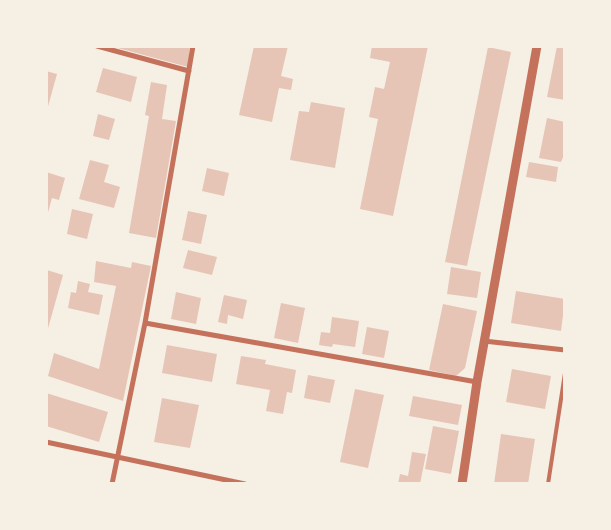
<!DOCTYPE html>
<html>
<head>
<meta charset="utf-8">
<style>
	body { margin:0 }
	#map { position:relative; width:611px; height:530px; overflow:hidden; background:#f6efe4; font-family:"Roboto Condensed",sans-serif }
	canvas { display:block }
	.frame { position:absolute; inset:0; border:48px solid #f6efe4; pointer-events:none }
</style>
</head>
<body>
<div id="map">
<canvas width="611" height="530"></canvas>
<div class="frame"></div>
</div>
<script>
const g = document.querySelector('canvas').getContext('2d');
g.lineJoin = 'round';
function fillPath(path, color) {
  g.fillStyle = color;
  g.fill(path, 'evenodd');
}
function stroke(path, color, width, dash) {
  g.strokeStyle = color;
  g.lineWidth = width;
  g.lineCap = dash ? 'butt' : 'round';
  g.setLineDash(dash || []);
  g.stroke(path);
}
const building = new Path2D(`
	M190,46L188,67L114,47V46Z
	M254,46H288L281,76L293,79L291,90L279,88L272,122L239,115Z
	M372,46H428L393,216L360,209L378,119L369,117L375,87L384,89L390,62L370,58Z
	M557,46H565V100L547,97Z
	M488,47L511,52L467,266L445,262Z
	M103,68L137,77L131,102L96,92Z
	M46,71L57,74L47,110H46Z
	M151,82L167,85L162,119L176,121L156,238L129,233L149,116L145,115Z
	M311,102L345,108L335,168L290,160L299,111L309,112Z
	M98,114L115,119L109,140L93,136Z
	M547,118L565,122V153L561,162L539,158Z
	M90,160L109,165L104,182L120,187L114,208L79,199Z
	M529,162L558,167L556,182L526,177Z
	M207,168L229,173L224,196L202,191Z
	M46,172L65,178L59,200L52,198L47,216Z
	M72,209L93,214L87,239L67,234Z
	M188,211L207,215L201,244L182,240Z
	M188,250L217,257L212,275L183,268Z
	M96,261L131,268L132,262L151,266L123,401L48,376L54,353L99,369L116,286L94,282Z
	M451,267L481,272L477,298L447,294Z
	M47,270L63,275L47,332H46Z
	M78,281L90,284L88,292L103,295L99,315L68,308L71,292L76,293Z
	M516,291L565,299L561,331L511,323Z
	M176,292L201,298L196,324L171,319Z
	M224,295L247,300L243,319L228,315L227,324L218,322Z
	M281,303L305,308L298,343L274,338Z
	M443,304L477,311L465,368L456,376L429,370Z
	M332,317L359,321L355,347L333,344L332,347L319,345L321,332L330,333Z
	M367,327L389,331L384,358L362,354Z
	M167,345L217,354L212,382L162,373Z
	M241,356L266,360L265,364L296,370L292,393L287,392L283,414L266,411L270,390L236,384Z
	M512,369L551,376L545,409L506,402Z
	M308,375L335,380L330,403L304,398Z
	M355,389L384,395L368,468L340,462Z
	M46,393L108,412L99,442L46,426Z
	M413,396L462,405L458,425L409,416Z
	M162,398L199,405L190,448L154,442Z
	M433,426L459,431L451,474L425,469Z
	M501,434L535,439L528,484H494Z
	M412,452L426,454L420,484H398L400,474L408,476Z`);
const service = new Path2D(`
	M548,484L565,373`);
const minor = new Path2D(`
	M97,46L189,71
	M145,323L477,382
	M484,341L565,350
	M46,442L245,484
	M112,484L145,323L193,46`);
const tertiary = new Path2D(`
	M462,484L477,382L537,46`);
fillPath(building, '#e6c5b7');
stroke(service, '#c5725c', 4);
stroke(minor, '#c5725c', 5);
stroke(tertiary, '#c5725c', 9);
</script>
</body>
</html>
